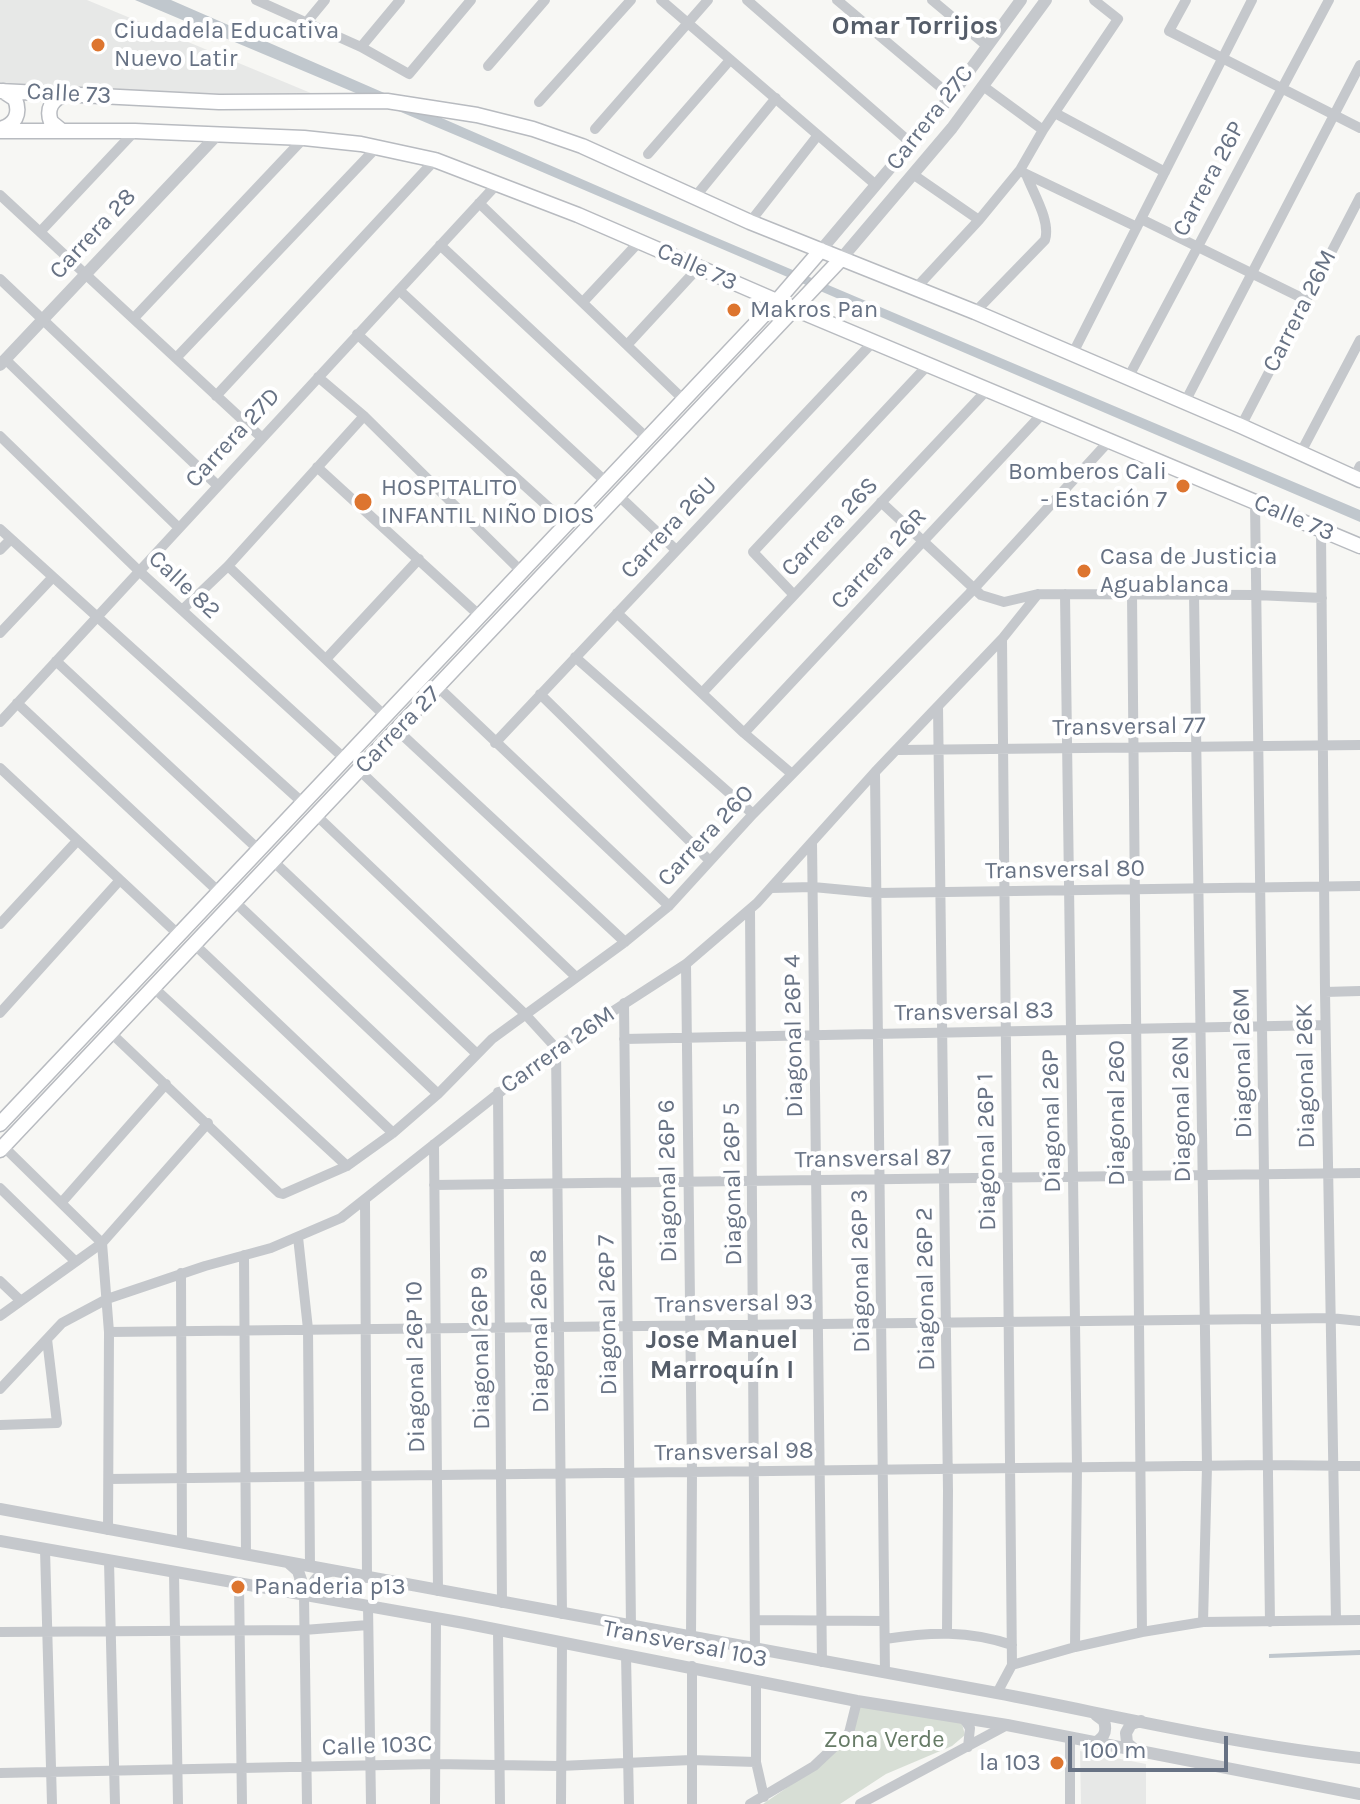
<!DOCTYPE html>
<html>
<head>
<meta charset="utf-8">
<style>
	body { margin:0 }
	#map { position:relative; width:1360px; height:1804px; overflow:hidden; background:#f7f7f4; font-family:Karla,sans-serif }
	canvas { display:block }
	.scale { position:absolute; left:1068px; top:1736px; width:160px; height:36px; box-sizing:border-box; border:4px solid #677284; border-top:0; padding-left:10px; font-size:24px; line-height:28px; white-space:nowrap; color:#677284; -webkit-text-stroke:6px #fff; paint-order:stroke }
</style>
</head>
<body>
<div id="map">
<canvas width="1360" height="1804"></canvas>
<div class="scale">100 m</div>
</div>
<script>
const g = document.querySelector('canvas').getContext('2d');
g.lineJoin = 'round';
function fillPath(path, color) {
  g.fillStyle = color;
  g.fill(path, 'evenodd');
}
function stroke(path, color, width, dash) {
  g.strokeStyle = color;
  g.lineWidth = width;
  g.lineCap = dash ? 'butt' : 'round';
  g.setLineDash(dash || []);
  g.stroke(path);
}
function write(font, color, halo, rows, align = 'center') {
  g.font = font + ' Karla,sans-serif';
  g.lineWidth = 8;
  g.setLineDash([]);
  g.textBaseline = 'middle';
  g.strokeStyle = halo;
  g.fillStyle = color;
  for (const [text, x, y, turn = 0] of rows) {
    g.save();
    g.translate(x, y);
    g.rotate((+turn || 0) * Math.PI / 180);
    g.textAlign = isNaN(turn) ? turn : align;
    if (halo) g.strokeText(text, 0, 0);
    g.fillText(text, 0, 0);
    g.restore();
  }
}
const built = new Path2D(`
	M0,0H87L330,101L0,91Z
	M1080,1751L1146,1764V1804H1081Z`);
const green = new Path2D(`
	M858,1703L961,1720L965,1735L952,1746L886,1774L840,1804H763L817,1767L851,1734Z`);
const water = new Path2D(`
	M135,0H171L710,235L1360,510V522L472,142Z
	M1360,1650V1655L1269,1658V1654Z`);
const minor = new Path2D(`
	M256,0L361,47L409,74L471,0
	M661,0L876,185
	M747,0L912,144
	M837,0L951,96
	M932,0L987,46
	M1186,0L1169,31L1360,128
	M306,23L325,0
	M361,47L400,0
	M488,66L545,0
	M983,86L1043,130
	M539,102L631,0
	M1055,113L1165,172
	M595,129L708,0
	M648,154L730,60
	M1024,173L1137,227
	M914,175L979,220
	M0,195L261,437
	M695,197L776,98
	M479,203L684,400
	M1141,219L1306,300
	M750,222L818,135
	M40,232L135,131
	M440,245L647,438
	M0,279L217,485
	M915,289L979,220L1020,170L1043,130L1118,19L1094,0
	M399,290L606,482
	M583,302L639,242
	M975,312L1045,240C1051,221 1033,193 1026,174
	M134,318L304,138
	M357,334L566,523
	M627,345L698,268
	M1072,355L1252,0
	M177,357L377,147
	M5,359L178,527
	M318,377L364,416L522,572
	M1128,378L1329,0
	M216,396L435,160
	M1185,402L1360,65
	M1241,426L1360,197
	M0,436L138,570L345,759
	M1300,454L1360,340
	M317,467L480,616
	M1354,478L1360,466
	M619,496L676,550
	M881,502L981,595L1004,602L1038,594L1256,595L1322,598
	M1255,502L1270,1622
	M0,529L303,803
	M1321,531L1325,992L1336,1620
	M0,550L11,539
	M228,566L385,716
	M793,594L753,552L928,365
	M1065,594L1077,1467L1075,1647
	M1132,594L1142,1632
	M1194,594L1207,1466L1203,1622
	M182,610L228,566L364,416
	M617,613L744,733L792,774
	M0,633L52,578
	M1002,639L1012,1665
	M575,657L753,814
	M326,659L419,559
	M56,661L259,850
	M438,687L669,906
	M702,693L987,390
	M540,694L710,861
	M17,703L219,892
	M938,706L948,1490L947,1632
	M0,722L498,183
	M397,730L625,942
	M744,733L1043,413
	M495,743L873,342
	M899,750L1360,745
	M0,768L179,935
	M359,770L575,976
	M875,772L885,1673
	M316,815L525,1014L556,1048L562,1614
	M812,842L822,1662
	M273,861L477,1054
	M771,888L813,887L877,893L1360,886
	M235,902L438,1094
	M750,909L755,1649
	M0,924L77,841
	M194,944L393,1133
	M686,964L692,1472L691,1638
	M154,988L347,1166
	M1325,992L1360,991
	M624,1003L631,1627
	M0,1013L120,880
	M111,1033L279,1193L283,1194L347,1166L393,1133L438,1094L492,1039L625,942L669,906L753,814L969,594L1110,440
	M624,1039L1325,1025
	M498,1092L502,1603
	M434,1144L438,1591
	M4,1147L102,1243
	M434,1185L1360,1173
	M0,1188L75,1261
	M365,1199L367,1578
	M62,1202L166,1084
	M298,1237L308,1329L310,1567
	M102,1243L109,1332L108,1530
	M244,1255L246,1555
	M181,1273L182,1543
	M0,1281L20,1300
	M0,1316L102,1243L208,1123
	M109,1332L1266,1319L1330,1318L1360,1321
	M0,1389L62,1323L107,1299L205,1266L271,1248L341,1218L556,1048L686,964L757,903L875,772L1002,639L1038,594
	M0,1425L57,1423L47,1339
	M109,1479L1268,1465L1360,1466
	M45,1549L52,1804
	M109,1561L115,1804
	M174,1573L178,1804
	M239,1584L242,1804
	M304,1595L307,1804
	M368,1605L371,1804
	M755,1620L884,1621
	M498,1631L500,1804
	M0,1632L304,1630L368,1625
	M885,1639C930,1632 968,1630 1012,1645
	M626,1655L629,1804
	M756,1680V1762L764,1797
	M997,1693L1012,1665L1075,1647L1142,1632L1203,1622L1360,1620
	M963,1718L970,1728L968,1747
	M1070,1737V1804
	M0,1773L435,1764L560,1766L691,1760L756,1762
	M435,1804L436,1619
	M561,1804L562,1643
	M692,1804V1666
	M750,1804L814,1766L849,1733L857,1701
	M860,1804L1007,1725`);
const tertiary = new Path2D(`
	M821,250L951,96L1021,0
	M841,259L952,128L1046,0
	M0,365L218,134
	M0,1509L997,1693C1117,1716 1238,1745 1360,1758
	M0,1541L464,1623L857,1701L1007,1725L1360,1794
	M284,1592L296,1588L301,1580L298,1571L289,1563
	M325,1598L316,1590L315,1581L322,1573L331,1571
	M1096,1742C1105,1737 1107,1731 1104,1721L1096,1715
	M1135,1750L1127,1743L1126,1733L1131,1724L1141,1721`);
const secondary = new Path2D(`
	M0,91L219,102L387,101L477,115L533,129L582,146L750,222L975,312L1241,426L1360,480
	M0,129C15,125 21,114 15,99L3,91
	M0,131H135L304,138L361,144L435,160L578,215L795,309L1360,546
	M62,131L51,122C46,109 52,98 66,95
	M0,1124L777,301L821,250
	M0,1150L841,259`);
const markers = [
	[98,45,8,"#dd752f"],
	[734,310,8,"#dd752f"],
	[1183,486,8,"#dd752f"],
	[363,502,10,"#dd752f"],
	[1084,571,8,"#dd752f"],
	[238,1587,8,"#dd752f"],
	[1057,1763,8,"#dd752f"]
];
const poiNames = [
	["Ciudadela Educativa",114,31],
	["Nuevo Latir",114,59],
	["Makros Pan",750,310],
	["Bomberos Cali",1167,472,"right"],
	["- Estación 7",1167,500,"right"],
	["HOSPITALITO",381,488],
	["INFANTIL NIÑO DIOS",381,516],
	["Casa de Justicia",1100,557],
	["Aguablanca",1100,585],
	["Panaderia p13",254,1587],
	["la 103",1041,1763,"right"]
];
const streetNames = [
	["Calle 73",69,94,3],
	["Carrera 27C",930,118,-52],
	["Carrera 26P",1209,179,-62],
	["Carrera 28",93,234,-47],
	["Calle 73",697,267,24],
	["Carrera 26M",1300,311,-63],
	["Carrera 27D",233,438,-47],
	["Calle 73",1294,518,23],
	["Carrera 26S",830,527,-46],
	["Carrera 26U",669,528,-47],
	["Carrera 26R",879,559,-47],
	["Calle 82",184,585,43],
	["Transversal 77",1129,727,-1],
	["Carrera 27",398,730,-46],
	["Carrera 26O",706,836,-47],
	["Transversal 80",1065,870,-1],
	["Transversal 83",974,1012,-1],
	["Diagonal 26P 4",794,1036,-91],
	["Carrera 26M",558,1050,-35],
	["Diagonal 26M",1243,1063,-91],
	["Diagonal 26K",1306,1076,-91],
	["Diagonal 26N",1182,1109,-91],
	["Diagonal 26O",1117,1113,-90],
	["Diagonal 26P",1052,1121,-91],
	["Diagonal 26P 1",987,1152,-91],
	["Transversal 87",873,1159,-1],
	["Diagonal 26P 6",668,1181,-91],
	["Diagonal 26P 5",733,1184,-91],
	["Diagonal 26P 3",861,1271,-91],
	["Diagonal 26P 2",926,1289,-91],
	["Transversal 93",734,1304,-1],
	["Diagonal 26P 7",608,1315,-91],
	["Diagonal 26P 8",540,1331,-91],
	["Diagonal 26P 9",481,1348,-91],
	["Diagonal 26P 10",416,1367,-91],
	["Transversal 98",734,1452,-1],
	["Transversal 103",685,1644,11],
	["Calle 103C",377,1746,-2]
];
const parkNames = [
	["Zona Verde",884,1740]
];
const neighbourhoodNames = [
	["Omar Torrijos",915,27],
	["Jose Manuel",722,1341],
	["Marroquín I",722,1371]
];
fillPath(built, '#e7e8e7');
fillPath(green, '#d7ded5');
fillPath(water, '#c0c7cd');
stroke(secondary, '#b8bbc0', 17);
stroke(minor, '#c5c8cc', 10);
stroke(tertiary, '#c5c8cc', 12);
stroke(secondary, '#fff', 14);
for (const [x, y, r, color] of markers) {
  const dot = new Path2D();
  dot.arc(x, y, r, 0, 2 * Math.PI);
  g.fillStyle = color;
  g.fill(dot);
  stroke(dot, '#fff', 3);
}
write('24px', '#677284', '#fff', poiNames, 'left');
write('24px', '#677284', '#fff', streetNames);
write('24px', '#667b66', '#fff', parkNames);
write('bold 26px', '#555d69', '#fff', neighbourhoodNames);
</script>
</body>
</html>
